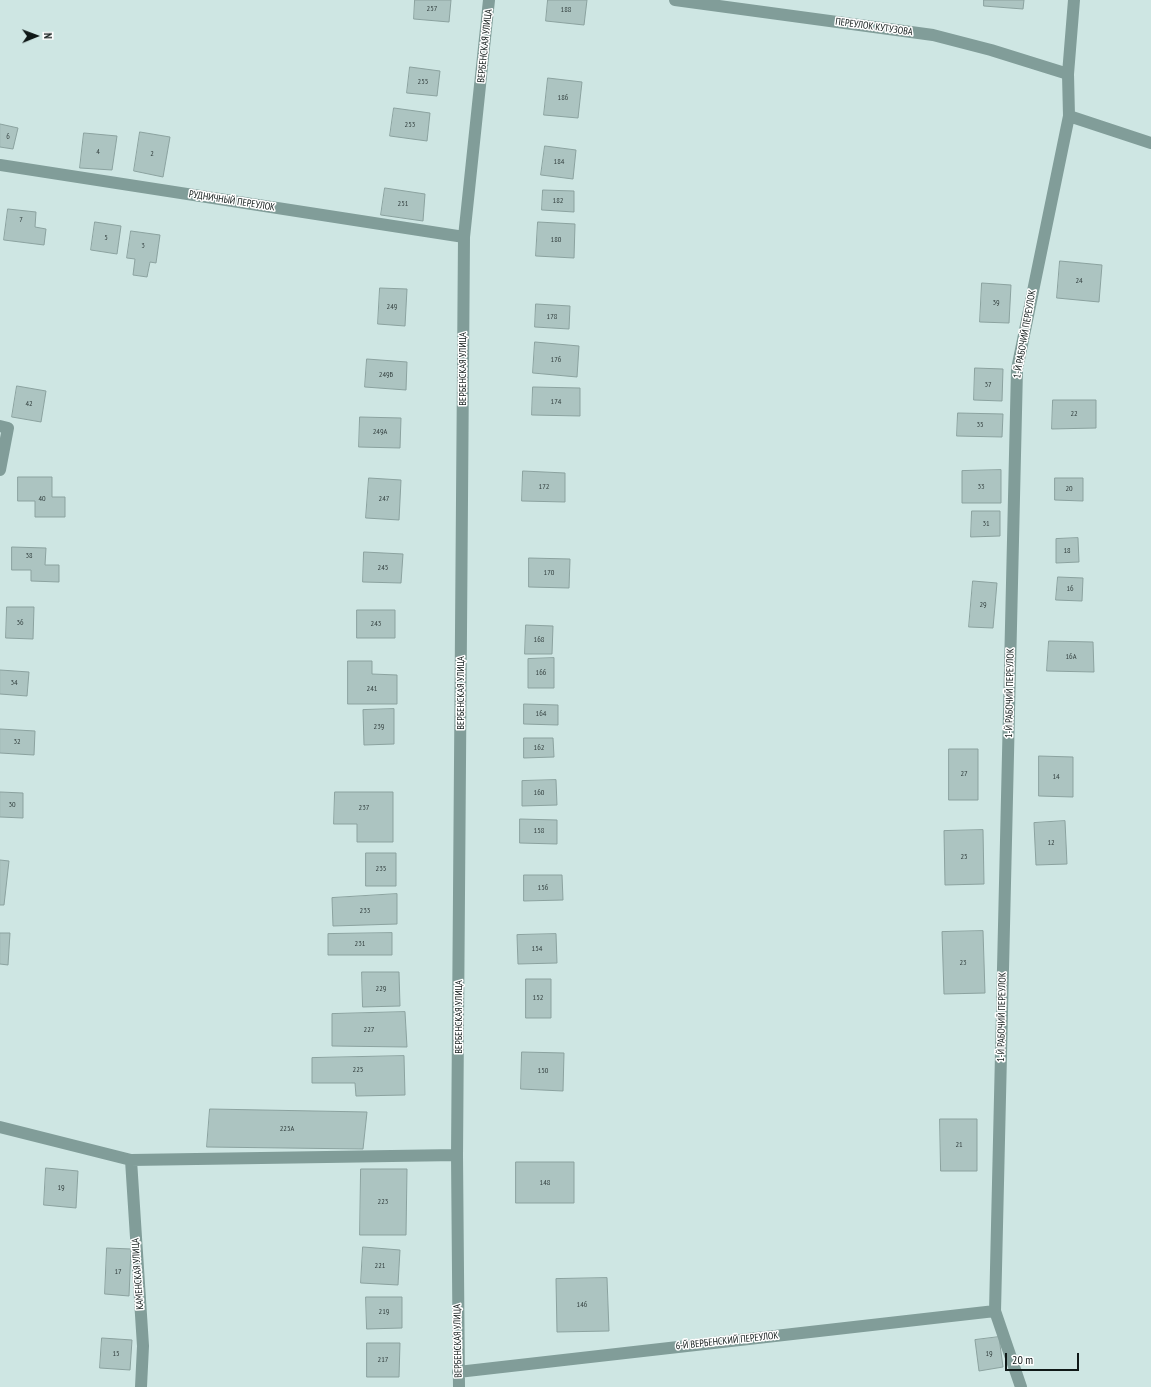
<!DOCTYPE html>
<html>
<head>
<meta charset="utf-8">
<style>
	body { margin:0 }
	#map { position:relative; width:1151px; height:1387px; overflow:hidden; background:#cee6e3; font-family:"PT Sans Narrow",sans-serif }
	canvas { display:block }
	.north { position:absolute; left:16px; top:16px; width:40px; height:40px; -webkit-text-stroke:3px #fff; paint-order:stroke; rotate:89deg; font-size:11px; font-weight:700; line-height:16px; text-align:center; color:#0f1817 }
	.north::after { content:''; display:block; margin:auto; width:14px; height:18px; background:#0f1817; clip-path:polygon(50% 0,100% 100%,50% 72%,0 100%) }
	.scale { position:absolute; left:1005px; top:1353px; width:74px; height:18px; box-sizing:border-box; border:2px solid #0f1817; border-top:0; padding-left:5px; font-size:12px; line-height:14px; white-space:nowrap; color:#0f1817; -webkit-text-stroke:3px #fff; paint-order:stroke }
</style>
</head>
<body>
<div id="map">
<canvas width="1151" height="1387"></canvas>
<div class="north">N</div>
<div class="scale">20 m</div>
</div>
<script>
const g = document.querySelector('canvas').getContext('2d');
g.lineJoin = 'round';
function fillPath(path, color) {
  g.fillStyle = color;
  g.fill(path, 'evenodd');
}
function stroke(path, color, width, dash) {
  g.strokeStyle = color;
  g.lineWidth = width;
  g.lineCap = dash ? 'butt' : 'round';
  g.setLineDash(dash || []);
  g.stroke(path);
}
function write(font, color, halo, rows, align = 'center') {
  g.font = font + ' "PT Sans Narrow",sans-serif';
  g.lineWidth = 3;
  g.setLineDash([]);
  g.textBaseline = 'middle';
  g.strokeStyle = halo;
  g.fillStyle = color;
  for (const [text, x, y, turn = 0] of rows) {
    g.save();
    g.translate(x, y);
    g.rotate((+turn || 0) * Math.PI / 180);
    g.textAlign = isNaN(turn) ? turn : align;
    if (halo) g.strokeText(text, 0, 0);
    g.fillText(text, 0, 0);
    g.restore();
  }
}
const building = new Path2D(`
	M415,0H451L449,22L414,19Z
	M548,0H587L584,25L546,21Z
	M984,0H1024L1023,9L984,6Z
	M410,67L440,71L437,96L407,93Z
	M548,78L582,82L578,118L544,115Z
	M394,108L430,113L427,141L390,136Z
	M0,124L18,128L13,149L0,147Z
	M140,132L170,137L163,177L134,171Z
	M84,133L117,136L112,170L80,168Z
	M545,146L576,150L573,179L541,175Z
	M385,188L425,194L423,221L381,215Z
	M543,190L574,191V212L542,210Z
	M8,209L36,212L35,227L46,229L44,245L4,240Z
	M95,222L121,226L117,254L91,250Z
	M538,222L575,224L574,258L536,256Z
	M131,231L160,235L156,263L150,262L147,277L133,275L135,259L127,258Z
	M1060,261L1102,265L1099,302L1057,298Z
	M982,283L1011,285L1009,323L980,322Z
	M380,288L407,289L405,326L378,324Z
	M536,304L570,306L569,329L535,327Z
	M535,342L579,346L577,377L533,373Z
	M367,359L407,362L406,390L365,387Z
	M975,368L1003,369L1002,401L974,400Z
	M17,386L46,391L41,422L12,417Z
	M533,387L580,388V416L532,415Z
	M1053,400H1096V428L1052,429Z
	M958,413L1003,414L1002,437L957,436Z
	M360,417L401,418L400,448L359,447Z
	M1001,470V503H962V471Z
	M523,471L565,473V502L522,501Z
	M18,477H52V497H65V517H35V501H18Z
	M369,478L401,480L399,520L366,518Z
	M1055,478H1083V501L1055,500Z
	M972,511H1000V536L971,537Z
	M1078,538L1079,562L1056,563V539Z
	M12,547L46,548L45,565H59V582L31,581V570H12Z
	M364,552L403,554L401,583L363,582Z
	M529,558L570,559L569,588L529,587Z
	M1058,577L1083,578L1082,601L1056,600Z
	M973,581L997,583L993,628L969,627Z
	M7,607H34L33,639L6,638Z
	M357,610H395V638H357Z
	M526,625L553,626L552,654H525Z
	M1049,641L1093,642L1094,672L1047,671Z
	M554,658V688H528V659Z
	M348,661H372V674L397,675V704H348Z
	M0,670L29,672L27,696L0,694Z
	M524,704L558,705V725L524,724Z
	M394,709V744L364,745L363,710Z
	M0,729L35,731L34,755L0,753Z
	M524,738H553L554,757L524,758Z
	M949,749H978V800H949Z
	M1039,756L1073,757V797L1039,796Z
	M556,780L557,805L522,806V781Z
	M0,792L23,793V818L0,817Z
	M335,792H393V842H357V824H334Z
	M520,819L557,820V844L520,843Z
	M1065,821L1067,864L1036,865L1034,823Z
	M983,830L984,884L945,885L944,831Z
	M366,853H396V886H366Z
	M0,860L9,861L4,905H0Z
	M524,875H562L563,900L524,901Z
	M397,894V924L333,926L332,898Z
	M983,931L985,993L944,994L942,932Z
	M0,933H10L8,965L0,964Z
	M392,933V955H328V934Z
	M556,934L557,963L518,964L517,935Z
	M362,972H399L400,1006L363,1007Z
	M526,979H551V1018H526Z
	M405,1012L407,1047L332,1046V1014Z
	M522,1052L564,1053L563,1091L521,1089Z
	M404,1056L405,1095L356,1096L355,1083H312V1058Z
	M210,1109L367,1112L363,1149L207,1147Z
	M940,1119H977V1171H941Z
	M516,1162H574V1203H516Z
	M46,1168L78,1171L76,1208L44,1205Z
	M361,1169H407L406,1235H360Z
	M363,1247L400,1250L398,1285L361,1283Z
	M107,1248L131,1249L129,1296L105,1294Z
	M607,1278L609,1331L557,1332L556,1279Z
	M366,1297H402V1328L367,1329Z
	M999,1337L1003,1367L979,1371L975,1340Z
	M102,1338L132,1340L130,1370L100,1368Z
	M367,1343H400L399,1377H367Z`);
const minor = new Path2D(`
	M675,0L933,35L991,50L1068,74
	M1069,116L1151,143
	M0,165L464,237
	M0,426L8,428L0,470
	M0,1127L131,1160L457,1155
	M131,1160L143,1346L141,1387
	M458,1372L995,1311
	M459,1387L457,1155L464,237L489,0
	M1021,1387L995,1311L1017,369L1069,116L1068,74L1074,0`);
const numberNames = [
	["257",432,9],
	["188",566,10],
	["255",423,82],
	["186",563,98],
	["253",410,125],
	["6",8,137],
	["4",98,152],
	["2",152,154],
	["184",559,162],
	["182",558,201],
	["251",403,204],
	["7",21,220],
	["5",106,238],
	["180",556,240],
	["3",143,246],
	["24",1079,281],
	["39",996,303],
	["249",392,307],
	["178",552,317],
	["176",556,360],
	["249Б",386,375],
	["37",988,385],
	["174",556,402],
	["42",29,404],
	["22",1074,414],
	["35",980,425],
	["249А",380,432],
	["172",544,487],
	["33",981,487],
	["20",1069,489],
	["40",42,499],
	["247",384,499],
	["31",986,524],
	["18",1067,551],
	["38",29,556],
	["245",383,568],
	["170",549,573],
	["16",1070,589],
	["29",983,605],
	["36",20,623],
	["243",376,624],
	["168",539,640],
	["16А",1071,657],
	["166",541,673],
	["34",14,683],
	["241",372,689],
	["164",541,714],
	["239",379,727],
	["32",17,742],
	["162",539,748],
	["27",964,774],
	["14",1056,777],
	["160",539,793],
	["30",12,805],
	["237",364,808],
	["158",539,831],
	["12",1051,843],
	["25",964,857],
	["235",381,869],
	["156",543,888],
	["233",365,911],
	["231",360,944],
	["154",537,949],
	["23",963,963],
	["229",381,989],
	["152",538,998],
	["227",369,1030],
	["225",358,1070],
	["150",543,1071],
	["225А",287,1129],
	["21",959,1145],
	["148",545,1183],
	["19",61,1188],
	["223",383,1202],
	["221",380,1266],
	["17",118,1272],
	["146",582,1305],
	["219",384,1312],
	["15",116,1354],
	["19",989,1354],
	["217",383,1360]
];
const streetNames = [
	["ПЕРЕУЛОК КУТУЗОВА",874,27,8],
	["ВЕРБЕНСКАЯ УЛИЦА",485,46,-84],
	["РУДНИЧНЫЙ ПЕРЕУЛОК",232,201,9],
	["1-Й РАБОЧИЙ ПЕРЕУЛОК",1025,334,-80],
	["ВЕРБЕНСКАЯ УЛИЦА",463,369,-90],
	["ВЕРБЕНСКАЯ УЛИЦА",461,693,-90],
	["1-Й РАБОЧИЙ ПЕРЕУЛОК",1010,693,-89],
	["ВЕРБЕНСКАЯ УЛИЦА",459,1017,-90],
	["1-Й РАБОЧИЙ ПЕРЕУЛОК",1002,1017,-89],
	["КАМЕНСКАЯ УЛИЦА",138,1274,-94],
	["ВЕРБЕНСКАЯ УЛИЦА",458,1341,-91],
	["6-Й ВЕРБЕНСКИЙ ПЕРЕУЛОК",727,1341,-6]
];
fillPath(building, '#acc4c1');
stroke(building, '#8ba29f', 1);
stroke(minor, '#819d99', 12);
write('8px', '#364342', null, numberNames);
write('10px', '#0f1817', '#fff', streetNames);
</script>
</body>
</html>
